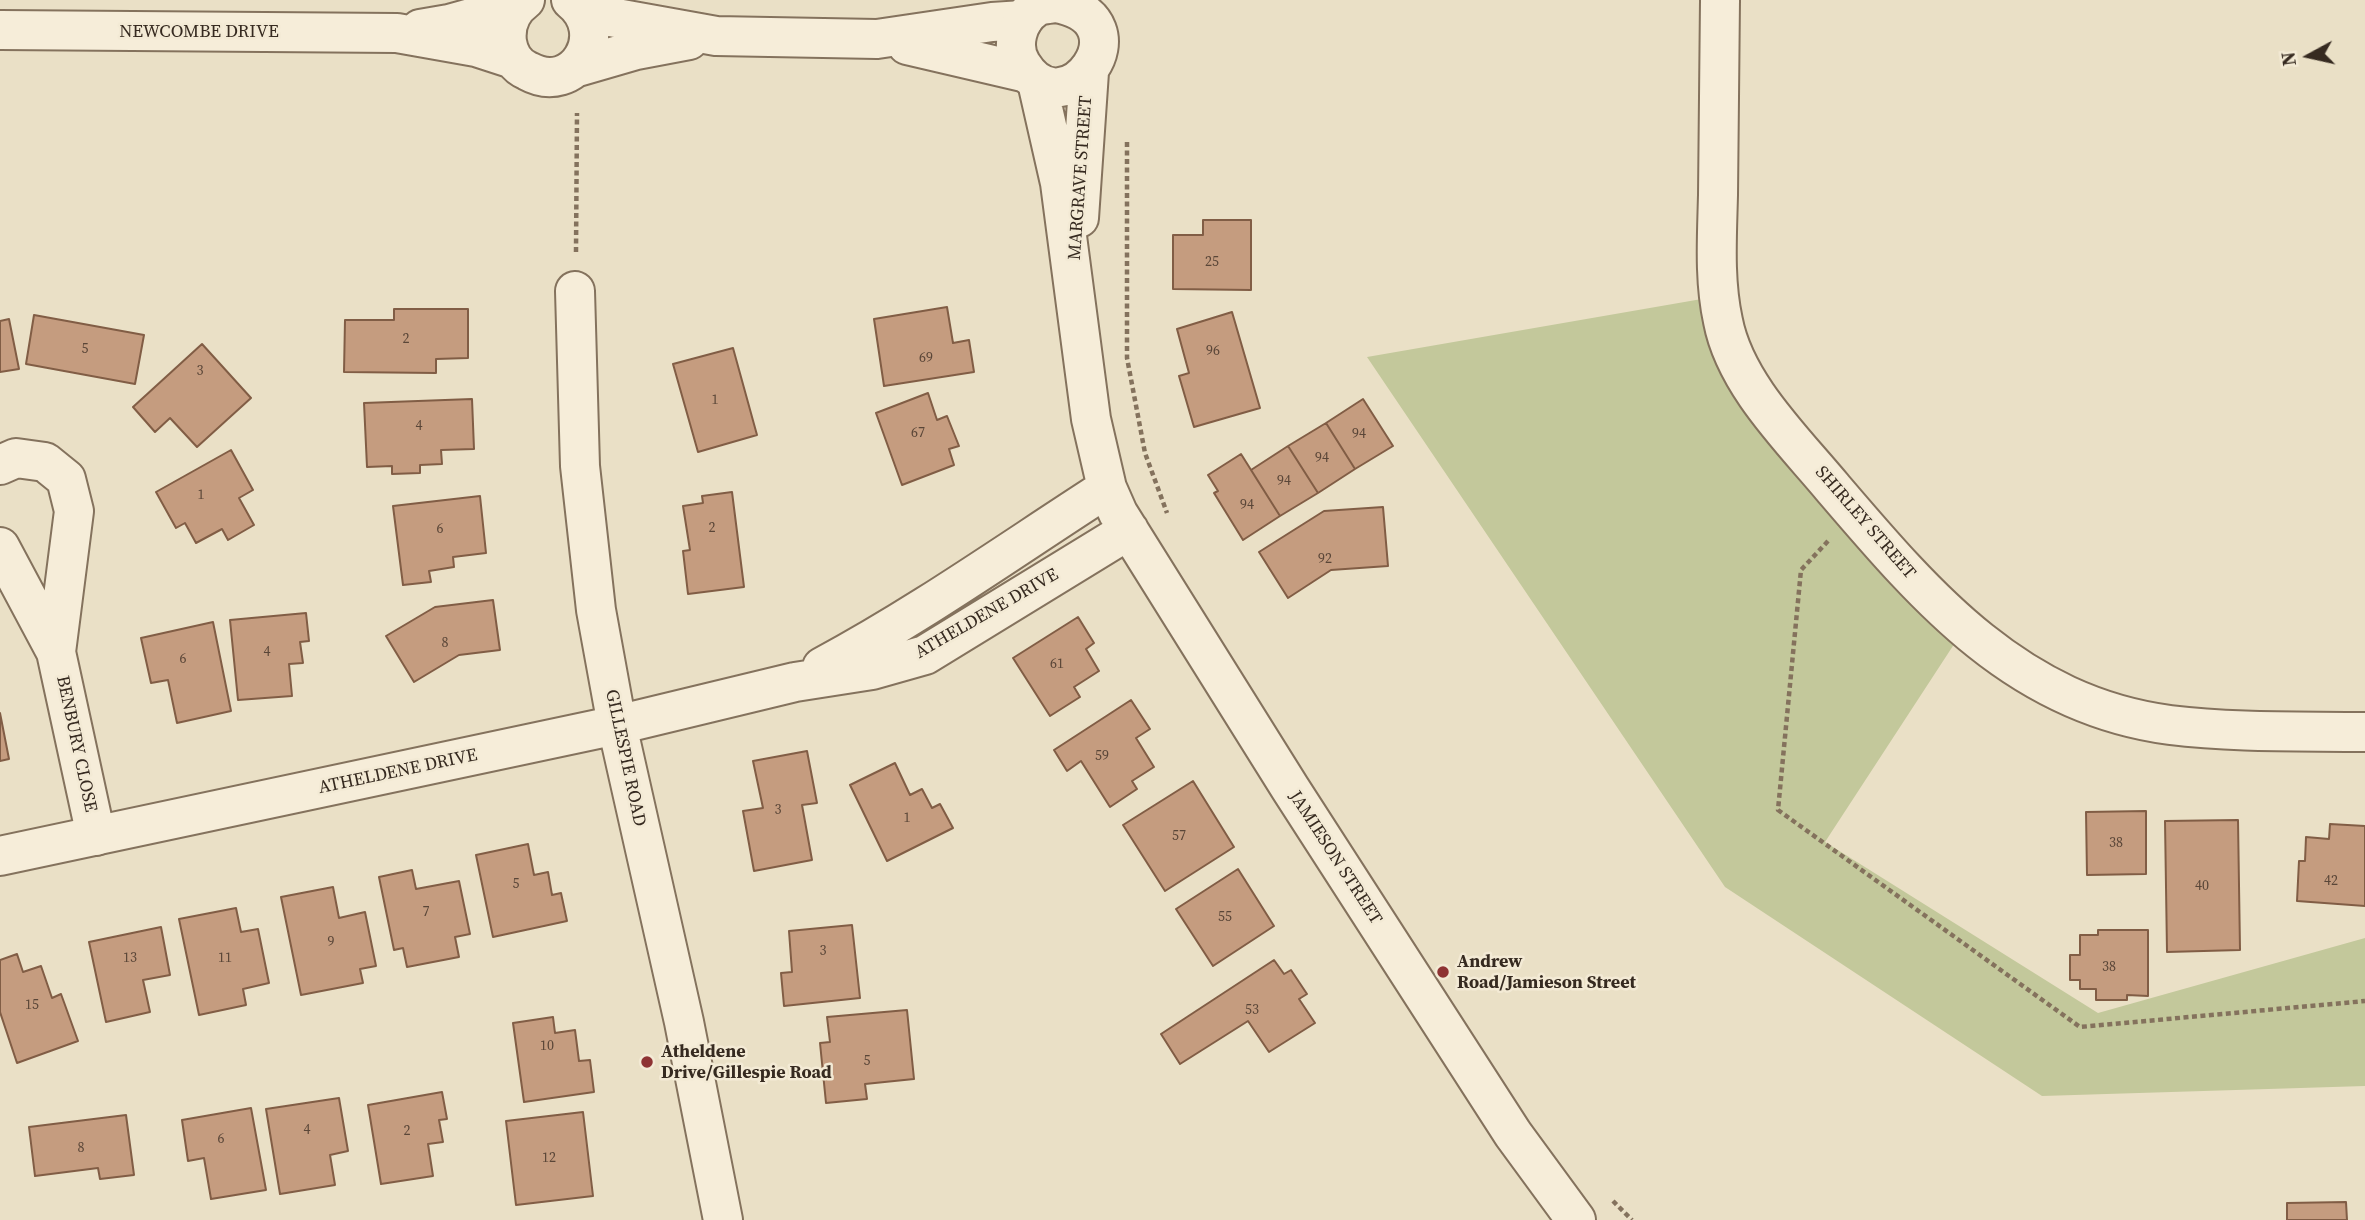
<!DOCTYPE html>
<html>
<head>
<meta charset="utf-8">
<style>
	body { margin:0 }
	#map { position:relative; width:2365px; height:1220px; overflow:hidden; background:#eae0c6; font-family:"Source Serif 4",serif }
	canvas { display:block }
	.north { position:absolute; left:2274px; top:21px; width:70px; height:70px; -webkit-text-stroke:5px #f3ead5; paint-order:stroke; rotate:262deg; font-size:19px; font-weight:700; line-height:28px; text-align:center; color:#362a20 }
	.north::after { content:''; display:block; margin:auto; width:24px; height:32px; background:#362a20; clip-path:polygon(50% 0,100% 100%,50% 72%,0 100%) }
</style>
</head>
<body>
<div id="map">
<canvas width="2365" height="1220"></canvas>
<div class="north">N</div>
</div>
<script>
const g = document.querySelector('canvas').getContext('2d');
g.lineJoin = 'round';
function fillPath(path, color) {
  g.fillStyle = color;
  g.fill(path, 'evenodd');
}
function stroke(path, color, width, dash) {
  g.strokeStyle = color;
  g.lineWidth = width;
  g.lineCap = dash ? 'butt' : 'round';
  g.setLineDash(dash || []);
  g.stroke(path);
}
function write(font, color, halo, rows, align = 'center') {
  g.font = font + ' "Source Serif 4",serif';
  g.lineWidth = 5;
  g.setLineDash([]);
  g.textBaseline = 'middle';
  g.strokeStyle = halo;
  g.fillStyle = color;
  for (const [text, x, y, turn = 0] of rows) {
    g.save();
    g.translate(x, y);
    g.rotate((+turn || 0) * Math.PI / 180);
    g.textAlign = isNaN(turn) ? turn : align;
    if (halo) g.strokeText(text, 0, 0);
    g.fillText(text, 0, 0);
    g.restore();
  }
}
const green = new Path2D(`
	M1719,296L1723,323L1964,629L1825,842L2098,1013L2365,938V1086L2042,1096L1725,887L1367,357Z`);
const building = new Path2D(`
	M1203,220H1251V290L1173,289V235H1203Z
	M947,307L953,343L969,340L974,372L884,386L874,319Z
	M394,309H468V358L436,359V373L344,372L345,320H394Z
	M1232,312L1260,408L1194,427L1179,376L1189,373L1177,329Z
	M34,315L144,335L135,384L26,364Z
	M9,319L19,369L0,372V321Z
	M202,344L251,398L197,447L170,418L155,432L133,407Z
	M733,348L757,435L698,452L673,364Z
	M928,393L937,420L947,416L959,446L949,449L954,465L902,485L876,413Z
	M472,399L474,449L441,450L442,464L420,465V473L392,474V466L367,467L364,403Z
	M1363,399L1393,446L1355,469L1326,423Z
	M1326,423L1355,469L1318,493L1288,446Z
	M1288,446L1318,493L1280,516L1251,470Z
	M231,450L253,490L239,498L254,525L228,540L222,529L196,543L185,523L176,528L156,492Z
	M1241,454L1280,516L1243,540L1214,493L1218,491L1208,475Z
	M732,492L744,587L688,594L683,551L690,550L683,506L703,503L702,496Z
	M480,496L486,553L453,557L454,567L429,571L431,582L403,585L393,506Z
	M1383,507L1388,566L1331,570L1288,598L1259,552L1324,511Z
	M493,600L500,650L459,655L414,682L386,636L435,607Z
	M306,613L309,641L300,642L303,663L289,664L292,696L238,700L230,620Z
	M1078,617L1094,643L1086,649L1099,671L1074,687L1080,697L1050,716L1013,658Z
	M213,622L231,711L177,723L168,680L151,683L141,638Z
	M1131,700L1150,729L1136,738L1154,767L1132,781L1137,789L1110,807L1081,761L1067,771L1054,750Z
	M0,713L9,759L0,761Z
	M807,751L817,803L802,805L812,860L754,871L743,811L763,808L753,761Z
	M895,763L910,795L922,789L932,808L940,804L953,828L887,861L850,785Z
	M1193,781L1234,847L1165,891L1123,825Z
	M2146,811V874L2087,875L2086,812Z
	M2238,820L2240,950L2167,952L2165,821Z
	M2330,824L2365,826V906L2297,901L2299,861H2305L2306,837L2329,839Z
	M528,844L534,875L548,872L552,895L561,893L567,921L493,937L476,855Z
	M1238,869L1274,926L1213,966L1176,909Z
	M412,870L416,889L459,881L470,934L455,937L459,957L407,967L403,948L394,950L379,877Z
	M333,887L339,918L365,912L376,966L360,969L363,983L301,995L281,897Z
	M236,908L241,932L258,929L269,983L243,989L246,1005L199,1015L179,919Z
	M852,925L860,998L784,1006L781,973L792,972L789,931Z
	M161,927L170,975L143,980L150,1012L106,1022L89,942Z
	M2098,930H2148V996L2127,995V1000H2096V989H2080V980H2070V955H2080V935H2098Z
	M17,954L23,972L41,966L52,998L61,994L78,1041L17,1063L0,1012V960Z
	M1274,960L1284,974L1291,970L1307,994L1299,999L1315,1023L1269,1052L1248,1021L1180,1064L1161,1034Z
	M907,1010L914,1079L865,1084L867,1099L826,1103L820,1043L830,1042L827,1017Z
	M553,1017L555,1033L575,1030L579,1061L590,1060L594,1092L524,1102L513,1023Z
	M442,1092L447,1119L439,1120L443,1142L428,1144L433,1176L381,1184L368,1105Z
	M339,1098L348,1151L330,1155L335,1185L280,1194L266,1109Z
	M251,1108L266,1190L211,1199L204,1158L188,1161L182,1120Z
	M583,1112L593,1196L516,1205L506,1121Z
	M126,1115L134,1175L100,1179L98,1168L35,1176L29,1127Z
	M2346,1202L2347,1220H2287V1203Z`);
const path = new Path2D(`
	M1127,142V358L1145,453L1167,513
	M576,252L577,113
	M1828,541L1801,570L1778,810L2080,1027L2365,1001
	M1613,1201L1632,1220`);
const minor = new Path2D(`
	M525,0C511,10 505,25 507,42C509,55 516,66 528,71C575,97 613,33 571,0
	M1720,0C1719,65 1719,130 1718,195C1717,237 1714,280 1723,321C1735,384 1792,439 1832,487C1926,597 2017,705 2170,725C2235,733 2300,731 2365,732
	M583,12L716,36L877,39L992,22L1023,20
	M420,29L449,24L518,5
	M0,30L397,33L476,47L513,59
	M907,45L1027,73
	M574,68L636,50L689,40
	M575,291L580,466L596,610L617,725
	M0,465L16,458L45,462L66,479L74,511L56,652
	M0,547L56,652L96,836`);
const tertiary = new Path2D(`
	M1056,3C1151,20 1065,135 1022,65C1010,47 1017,20 1035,8C1041,4 1050,4 1056,3Z
	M1037,82L1060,183L1091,419L1107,488L1118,513L1290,788L1513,1134L1576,1220
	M1079,218L1089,72
	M822,667C921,614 1012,549 1107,488
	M617,725L684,1022L723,1220
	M0,856L617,725L795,682L872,670L925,655L1129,530`);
const markers = [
	[1443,972,7,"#8e3333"],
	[647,1062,7,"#8e3333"]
];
const numberNames = [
	["25",1212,262],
	["2",406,339],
	["5",85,349],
	["96",1213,351],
	["69",926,358],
	["3",200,371],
	["1",715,400],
	["4",419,426],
	["67",918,433],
	["94",1359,434],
	["94",1322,458],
	["94",1284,481],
	["1",201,495],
	["94",1247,505],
	["2",712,528],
	["6",440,529],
	["92",1325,559],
	["8",445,643],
	["4",267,652],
	["6",183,659],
	["61",1057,664],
	["59",1102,756],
	["3",778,810],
	["1",907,818],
	["57",1179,836],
	["38",2116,843],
	["42",2331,881],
	["5",516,884],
	["40",2202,886],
	["7",426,912],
	["55",1225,917],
	["9",331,942],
	["3",823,951],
	["13",130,958],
	["11",225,958],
	["38",2109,967],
	["15",32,1005],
	["53",1252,1010],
	["10",547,1046],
	["5",867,1061],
	["4",307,1130],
	["2",407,1131],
	["6",221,1139],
	["8",81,1148],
	["12",549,1158]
];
const streetNames = [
	["NEWCOMBE DRIVE",199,32],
	["MARGRAVE STREET",1081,178,-86],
	["SHIRLEY STREET",1865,523,49],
	["ATHELDENE DRIVE",987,614,-30],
	["BENBURY CLOSE",76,744,78],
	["GILLESPIE ROAD",625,758,78],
	["ATHELDENE DRIVE",398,772,-12],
	["JAMIESON STREET",1335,858,57]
];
const poiNames = [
	["Andrew",1457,962],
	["Road/Jamieson Street",1457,983],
	["Atheldene",661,1052],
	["Drive/Gillespie Road",661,1073]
];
fillPath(green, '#c3c89b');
fillPath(building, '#c59c7f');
stroke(building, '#815d45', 2);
stroke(minor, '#84725d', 42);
stroke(tertiary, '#84725d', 42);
stroke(path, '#84725d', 4.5, [5, 3.5]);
stroke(minor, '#f6edd9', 38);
stroke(tertiary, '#f6edd9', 38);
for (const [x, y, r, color] of markers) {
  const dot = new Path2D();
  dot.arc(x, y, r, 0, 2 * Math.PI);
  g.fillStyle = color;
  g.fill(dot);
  stroke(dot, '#f3ead5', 2.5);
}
write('14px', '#5a4638', null, numberNames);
write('18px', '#362a20', '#f3ead5', streetNames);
write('bold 18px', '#362a20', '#f3ead5', poiNames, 'left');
</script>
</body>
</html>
